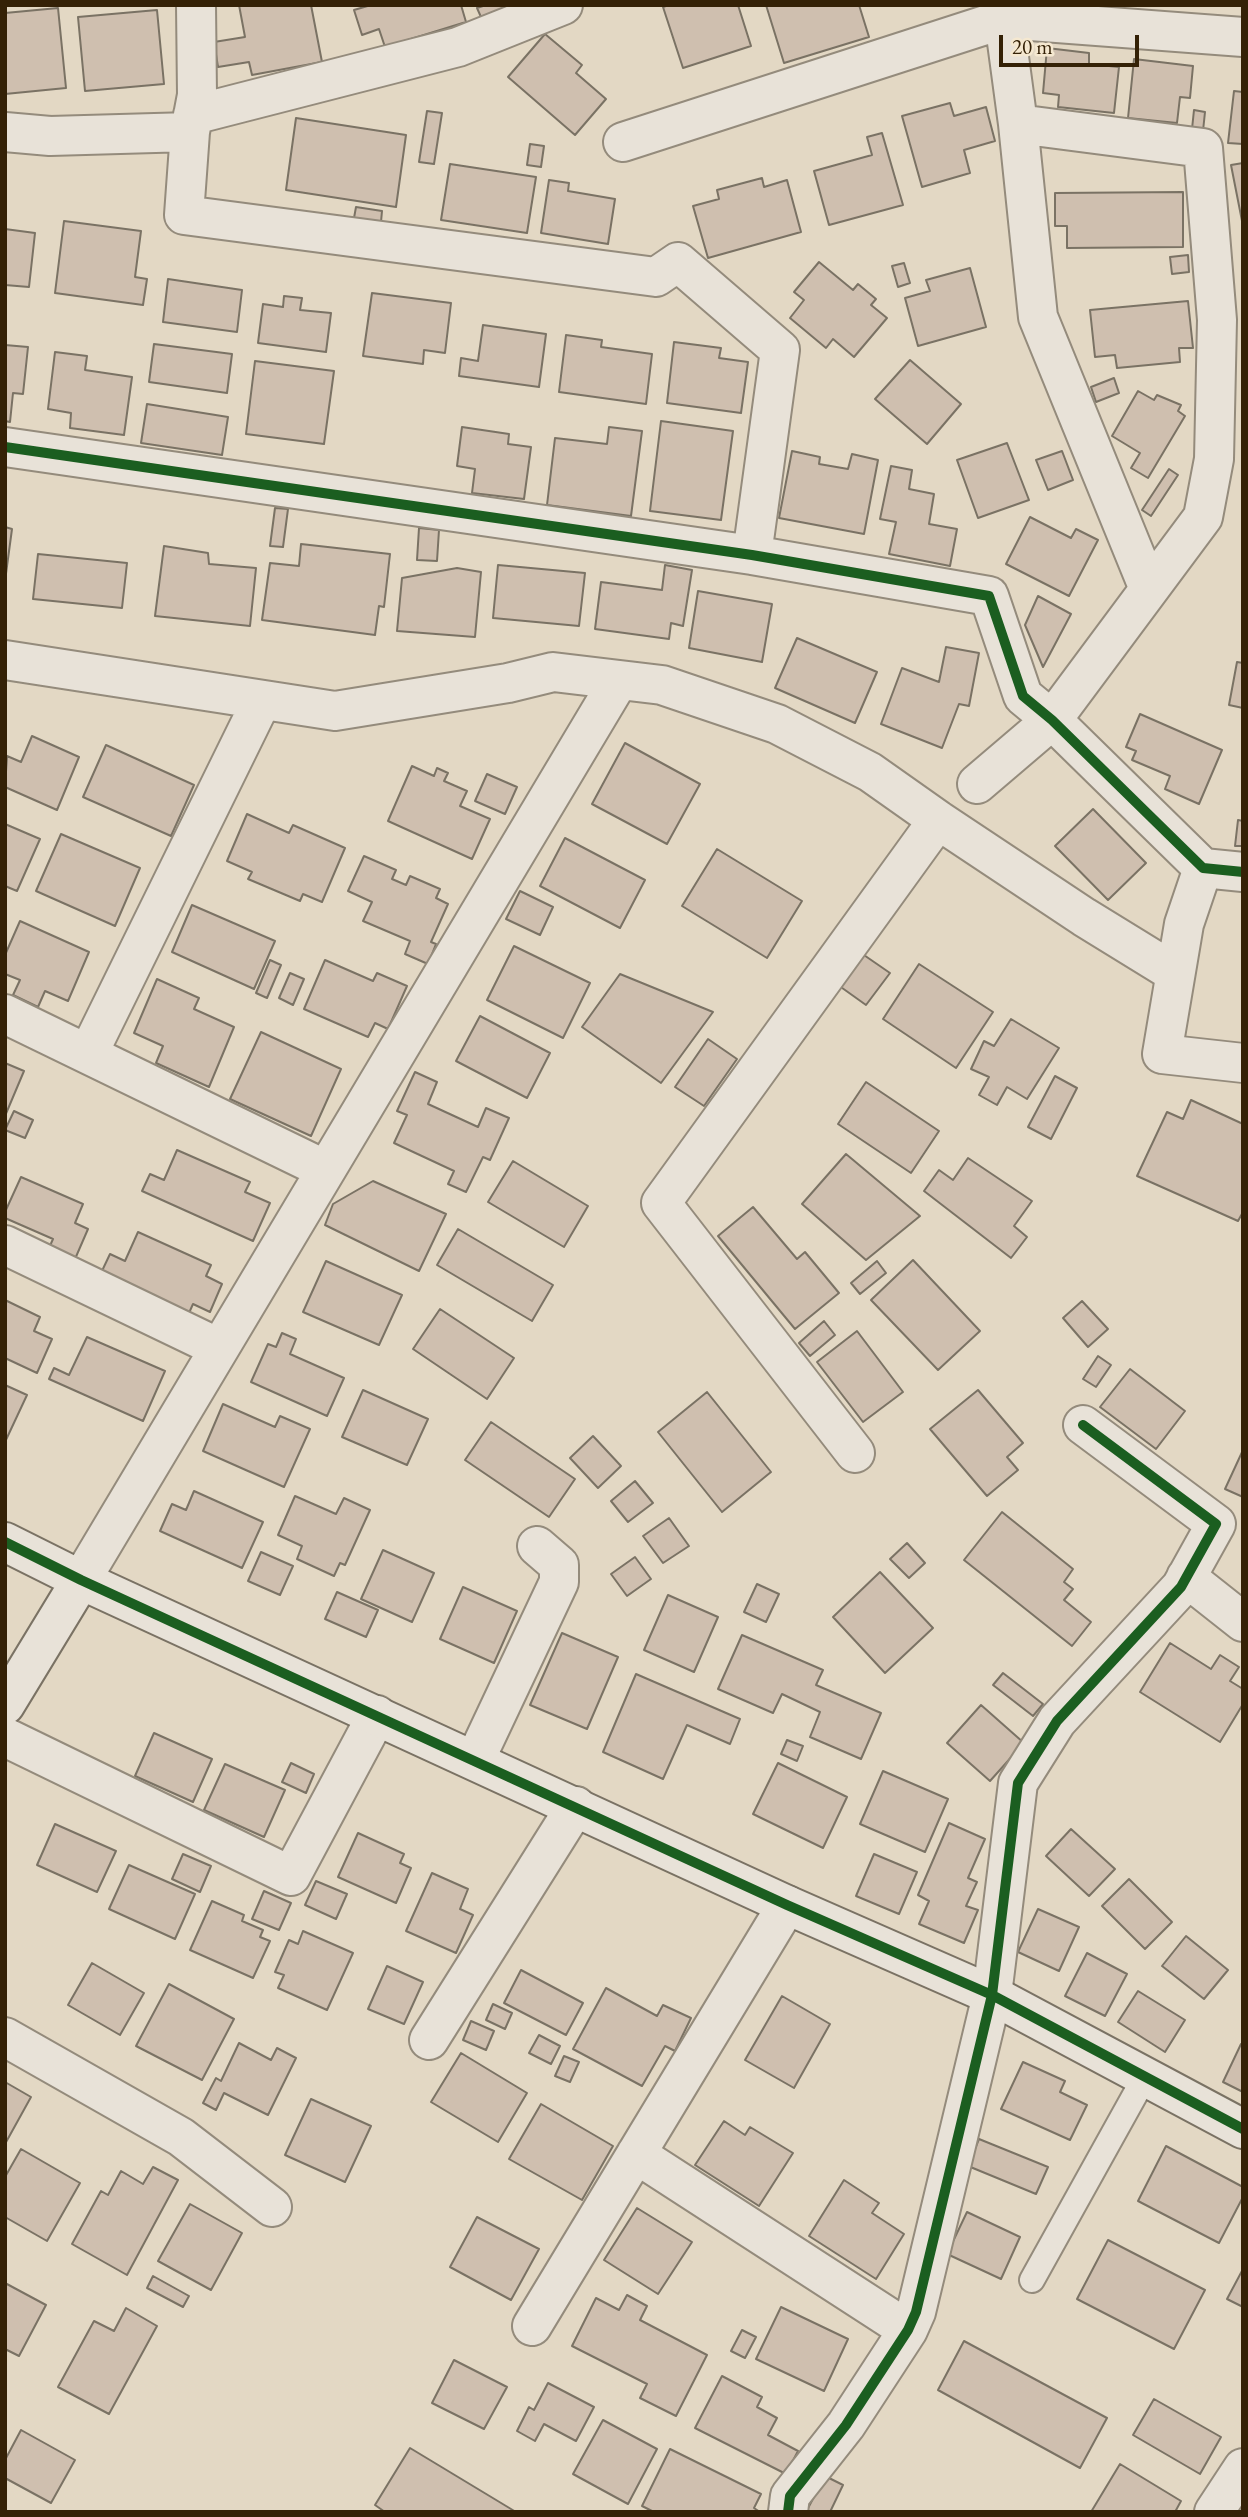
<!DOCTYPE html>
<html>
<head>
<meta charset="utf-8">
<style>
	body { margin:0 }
	#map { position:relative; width:1248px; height:2517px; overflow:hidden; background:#e3d8c4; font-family:"EB Garamond",serif }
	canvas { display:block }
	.frame { position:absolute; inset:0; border:7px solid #342106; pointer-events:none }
	.scale { position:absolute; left:999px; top:35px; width:140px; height:32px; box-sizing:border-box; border:4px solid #342106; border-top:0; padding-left:9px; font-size:21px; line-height:24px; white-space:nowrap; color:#342106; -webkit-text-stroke:5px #f5e8d0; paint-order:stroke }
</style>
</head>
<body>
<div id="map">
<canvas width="1248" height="2517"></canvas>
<div class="frame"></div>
<div class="scale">20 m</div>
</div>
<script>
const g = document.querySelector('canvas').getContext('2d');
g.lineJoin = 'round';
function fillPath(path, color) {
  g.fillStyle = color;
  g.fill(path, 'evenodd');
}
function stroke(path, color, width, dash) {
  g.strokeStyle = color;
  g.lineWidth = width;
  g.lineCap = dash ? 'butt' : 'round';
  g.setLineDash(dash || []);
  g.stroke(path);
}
const building = new Path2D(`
	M239,5H311L322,62L252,75L249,62L218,67L214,42L245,37Z
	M371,5H461L466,22L385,47L379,29L362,35L354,10Z
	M486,5H513L481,17L477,8Z
	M669,5H738L751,46L683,68L663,7Z
	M766,5H859L869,37L784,63Z
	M58,8L66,88L5,94V13Z
	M157,10L164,84L85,91L78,17Z
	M545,34L582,65L576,73L606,99L575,135L508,77Z
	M1047,48L1089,53V64L1119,67L1114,113L1058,107L1059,95L1043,93Z
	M1134,59L1193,66L1190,98L1180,97L1177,123L1128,118Z
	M1234,91L1243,92V144L1228,143Z
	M950,103L954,116L986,107L995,141L964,150L970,173L922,187L902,116Z
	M1194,110L1205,112L1203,131L1192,129Z
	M427,111L442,113L434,164L419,162Z
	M296,118L406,135L396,207L286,190Z
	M882,133L903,205L829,225L814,171L872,155L867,137Z
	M530,144L544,146L541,167L527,165Z
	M1243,163V226L1231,165Z
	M450,164L536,177L527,233L441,220Z
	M762,178L764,187L787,180L801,232L708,258L693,206L719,199L717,190Z
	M549,180L569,183L568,191L615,199L608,244L541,233Z
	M1183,192V247L1067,248V226H1055V193Z
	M356,207L382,211L381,222L354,218Z
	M64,221L141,231L135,277L147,279L143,305L55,293Z
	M5,229L35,233L29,287L5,285Z
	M1188,255L1189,272L1172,274L1170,257Z
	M819,262L853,290L858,284L876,299L871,305L887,318L854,357L833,339L826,348L790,318L804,300L794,292Z
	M904,263L910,283L898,287L892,266Z
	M970,268L986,327L918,346L905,298L930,291L926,280Z
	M168,279L242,290L237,332L163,322Z
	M372,293L451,303L445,353L424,350L423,364L363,356Z
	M284,296L302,298L300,310L331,313L326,352L258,343L263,304L283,307Z
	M1188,301L1193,348H1179L1180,362L1117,368L1115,355L1095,357L1090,310Z
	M483,325L546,334L539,387L459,376L461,358L478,361Z
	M566,335L602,340L601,347L652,354L646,404L559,392Z
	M674,342L721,348L719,358L748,362L741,413L667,403Z
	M154,344L232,354L227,393L149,382Z
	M5,345L28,347L23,394L13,393L10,422L5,421Z
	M55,352L87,356L85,370L132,377L124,435L70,428L71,413L48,409Z
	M910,360L961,404L927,444L875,399Z
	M255,361L334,371L324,444L246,434Z
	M1114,378L1119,393L1096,402L1091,387Z
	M1138,391L1154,400L1157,395L1181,405L1178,411L1185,416L1148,478L1131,468L1140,453L1112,436Z
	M147,404L228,417L222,455L141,443Z
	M661,421L733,431L721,520L650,511Z
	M462,427L509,434L508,444L531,447L524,499L472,493L475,469L457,466Z
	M609,427L642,431L631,516L547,505L555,438L607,444Z
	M1007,443L1029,500L978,518L957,460Z
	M792,451L820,457L819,464L848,469L852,454L878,460L864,534L779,518Z
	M1062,451L1073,480L1048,490L1036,460Z
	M891,466L912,470L909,489L934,494L929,524L957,529L950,566L889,554L896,522L880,519Z
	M1169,469L1178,475L1151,516L1142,510Z
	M275,508L288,509L283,547L270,546Z
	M1030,517L1071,538L1076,529L1098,540L1069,596L1006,564Z
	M5,527L12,529L5,581Z
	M419,528L439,530L437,561L417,560Z
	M301,544L390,554L384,607L379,606L375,635L262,620L270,563L299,566Z
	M164,546L208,553L209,564L256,568L250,626L155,616Z
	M38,554L127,563L122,608L33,599Z
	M498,565L585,573L579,626L493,618Z
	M665,565L692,570L683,626L671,623L669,639L595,629L601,582L662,590Z
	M457,568L481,572L475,637L397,631L402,578Z
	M698,591L772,604L762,662L689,648Z
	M1038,596L1071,614L1043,667L1025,625Z
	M797,638L877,672L855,723L775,688Z
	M946,647L979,653L969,706L959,704L942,748L881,724L902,668L939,682Z
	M1237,662L1243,663V708L1229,705Z
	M1140,714L1222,750L1199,804L1165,789L1170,776L1132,760L1136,751L1126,747Z
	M32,736L79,757L57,810L5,787L7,756L21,762Z
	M625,743L700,784L667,844L592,804Z
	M106,745L194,785L171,836L83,797Z
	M412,766L434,776L437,768L448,773L444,781L467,791L460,806L490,819L472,859L388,821Z
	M487,774L517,787L505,814L475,801Z
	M1093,809L1146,863L1108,900L1055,846Z
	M247,814L289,833L293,825L345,848L322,902L303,894L300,901L248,879L252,872L227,861Z
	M1238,820L1243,821V846H1235Z
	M5,824L40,839L17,891L5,886Z
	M61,834L140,868L115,926L36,891Z
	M565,838L645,880L620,928L540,886Z
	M717,849L802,901L767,958L682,906Z
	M364,856L396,870L392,879L406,885L410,876L440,889L436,898L448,904L431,942L436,944L428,964L405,954L410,941L363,921L372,902L348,891Z
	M520,891L553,907L540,935L506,919Z
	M192,905L275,941L254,989L172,952Z
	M20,921L89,952L68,1001L45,991L38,1007L13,995L20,980L5,974V955Z
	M514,946L590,983L563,1038L487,1000Z
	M861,953L890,973L866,1005L838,985Z
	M270,960L281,965L267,998L256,993Z
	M325,960L373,981L377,973L407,986L388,1029L375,1023L368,1037L304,1009Z
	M919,964L993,1012L956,1068L883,1019Z
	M290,973L304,979L293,1005L279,998Z
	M620,974L713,1012L661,1083L582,1027Z
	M157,979L199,998L194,1009L234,1027L209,1087L156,1063L163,1046L134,1033Z
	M480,1016L550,1053L527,1098L456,1061Z
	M1011,1019L1059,1048L1027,1099L1007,1087L997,1105L979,1095L989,1077L971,1069L984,1041L994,1046Z
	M261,1032L341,1069L311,1136L230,1099Z
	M708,1039L737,1059L704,1106L675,1087Z
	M5,1063L24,1071L5,1116Z
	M415,1072L437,1082L428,1104L478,1127L486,1108L509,1118L490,1160L483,1157L466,1192L448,1184L454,1171L394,1143L407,1115L397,1111Z
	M1055,1076L1077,1088L1051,1139L1028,1127Z
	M866,1082L939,1131L911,1173L838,1124Z
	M1191,1100L1243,1124V1212L1238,1221L1137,1176L1167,1112L1183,1119Z
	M14,1111L33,1120L25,1138L5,1130Z
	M177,1150L250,1182L245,1192L270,1203L253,1241L142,1191L150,1174L164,1180Z
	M846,1154L920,1216L866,1260L802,1204Z
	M968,1158L1032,1201L1014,1226L1027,1237L1011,1258L924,1191L939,1170L953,1180Z
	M513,1161L588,1206L564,1247L488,1202Z
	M21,1177L83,1204L75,1223L88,1229L75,1259L49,1248L53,1239L5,1218V1212Z
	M373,1181L446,1214L419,1271L325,1225L333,1204Z
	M753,1207L797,1259L805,1252L839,1293L795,1329L718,1236Z
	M458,1229L553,1285L532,1321L437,1265Z
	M138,1232L211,1265L206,1276L222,1284L210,1312L193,1304L189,1313L101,1273L110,1254L125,1261Z
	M913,1260L980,1331L938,1370L871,1300Z
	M326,1261L402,1295L379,1345L303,1312Z
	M877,1261L886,1273L860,1294L851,1283Z
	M5,1300L40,1317L34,1331L52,1339L37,1373L5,1358Z
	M1082,1301L1108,1329L1088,1347L1063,1318Z
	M440,1309L514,1358L487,1399L413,1349Z
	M824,1321L835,1335L810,1356L799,1343Z
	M857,1331L903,1392L863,1422L817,1362Z
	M282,1333L296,1339L290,1354L344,1378L327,1416L251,1382L268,1344L276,1347Z
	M87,1337L165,1371L143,1421L49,1379L54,1368L69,1375Z
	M1098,1356L1111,1365L1096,1387L1083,1379Z
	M1130,1369L1185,1411L1156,1449L1100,1407Z
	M5,1385L27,1395L5,1442Z
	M363,1390L428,1419L407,1465L342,1437Z
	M978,1390L1023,1443L1007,1457L1018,1470L987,1496L930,1429Z
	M707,1392L771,1472L722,1512L658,1432Z
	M223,1404L275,1427L280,1416L310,1429L284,1487L203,1451Z
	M491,1422L575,1479L549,1517L465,1460Z
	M593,1436L621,1466L598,1488L570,1458Z
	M1243,1450V1497L1225,1489Z
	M635,1481L653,1503L628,1522L611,1501Z
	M194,1491L263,1522L242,1568L160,1531L172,1504L186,1510Z
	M295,1496L336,1514L344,1498L370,1510L345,1565L340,1563L334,1576L297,1559L302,1546L278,1535Z
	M1002,1512L1073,1569L1064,1582L1073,1589L1064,1600L1091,1622L1072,1646L964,1560Z
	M669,1518L689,1546L663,1563L643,1536Z
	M907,1543L925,1563L909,1578L890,1559Z
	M383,1550L434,1573L412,1622L361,1599Z
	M261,1552L293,1566L280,1595L248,1581Z
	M635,1557L651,1579L627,1596L611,1574Z
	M880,1572L933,1628L885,1673L833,1617Z
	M757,1584L779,1594L766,1622L744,1612Z
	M463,1587L517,1611L494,1663L440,1639Z
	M337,1592L378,1610L366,1637L325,1619Z
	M668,1595L718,1617L694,1672L644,1650Z
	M562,1633L618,1657L587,1729L530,1705Z
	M742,1635L823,1670L816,1685L881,1713L861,1759L810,1737L820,1712L782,1694L773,1713L718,1689Z
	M1170,1643L1211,1669L1220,1655L1239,1667L1230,1681L1243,1689V1704L1220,1742L1140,1692Z
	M1003,1673L1043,1704L1033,1716L993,1685Z
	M636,1674L740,1719L730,1744L687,1725L663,1779L603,1752Z
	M981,1705L1024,1743L990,1781L947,1743Z
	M154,1733L212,1759L193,1802L135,1776Z
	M787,1740L803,1746L797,1761L781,1754Z
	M291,1763L314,1774L306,1793L282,1782Z
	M778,1763L847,1797L823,1848L753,1814Z
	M225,1764L285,1790L264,1837L204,1810Z
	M883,1771L948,1799L925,1852L860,1824Z
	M949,1823L985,1839L968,1878L977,1882L966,1906L978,1910L964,1943L919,1924L929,1901L918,1895Z
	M55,1824L116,1851L97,1892L37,1865Z
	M1071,1829L1115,1869L1089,1896L1046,1856Z
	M358,1833L404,1854L400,1863L411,1868L396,1903L338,1877Z
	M183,1854L211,1866L200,1892L172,1879Z
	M874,1854L917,1872L899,1914L856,1896Z
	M129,1865L195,1894L175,1939L109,1909Z
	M432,1873L468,1889L460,1909L473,1915L456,1953L406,1931Z
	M1129,1879L1172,1922L1145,1949L1102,1906Z
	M316,1881L347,1894L336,1919L305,1905Z
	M264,1891L291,1903L279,1930L252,1919Z
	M212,1901L244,1915L242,1921L263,1930L260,1937L270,1941L253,1978L190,1950Z
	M1038,1909L1079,1927L1059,1971L1018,1952Z
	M303,1931L353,1953L327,2010L278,1988L284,1975L275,1972L289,1940L298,1944Z
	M1186,1936L1228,1970L1204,1999L1162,1966Z
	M1087,1953L1127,1974L1105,2016L1065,1996Z
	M92,1963L144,1993L120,2035L68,2005Z
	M387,1966L423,1982L404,2024L368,2009Z
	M521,1970L583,2003L566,2035L504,2003Z
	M169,1984L234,2019L202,2080L136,2046Z
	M606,1988L657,2016L663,2005L691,2018L675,2051L665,2046L642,2086L573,2049Z
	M1138,1991L1185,2020L1165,2052L1118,2022Z
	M782,1996L830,2024L794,2088L745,2060Z
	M493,2004L512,2013L505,2029L486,2020Z
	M471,2021L494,2031L486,2050L463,2040Z
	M539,2035L560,2046L551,2064L529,2053Z
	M239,2043L271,2060L277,2048L296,2058L268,2115L224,2093L216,2110L203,2103L216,2078L221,2081Z
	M1241,2044L1243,2045V2092L1223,2082Z
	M461,2053L527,2093L498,2142L431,2102Z
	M564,2056L579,2062L570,2082L555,2076Z
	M1023,2062L1065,2081L1060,2092L1087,2105L1070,2140L1001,2109Z
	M5,2082L31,2097L5,2144Z
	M311,2099L371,2126L345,2182L285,2155Z
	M541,2104L613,2146L582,2200L509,2159Z
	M724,2121L745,2135L750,2127L793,2153L759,2206L695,2165Z
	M979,2139L1048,2167L1036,2194L968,2166Z
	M1166,2146L1243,2187V2197L1219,2243L1138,2201Z
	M21,2149L80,2183L47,2241L5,2217V2177Z
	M153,2167L178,2180L127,2275L72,2244L101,2191L108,2195L121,2171L143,2184Z
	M844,2180L879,2203L872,2213L904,2234L876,2279L809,2236Z
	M190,2204L242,2233L211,2290L158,2261Z
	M637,2208L692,2242L658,2294L604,2260Z
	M967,2212L1020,2237L1001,2279L947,2254Z
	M477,2217L539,2249L511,2300L450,2267Z
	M1108,2240L1205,2290L1174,2349L1077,2299Z
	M1243,2269V2307L1227,2299Z
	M153,2276L189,2296L183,2307L147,2288Z
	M5,2283L46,2305L19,2356L5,2349Z
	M627,2295L647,2306L640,2320L707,2355L676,2416L640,2398L647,2384L572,2346L596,2298L619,2310Z
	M781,2307L848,2339L824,2391L756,2359Z
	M126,2308L157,2326L109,2414L58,2387L94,2321L114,2331Z
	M742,2330L756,2337L745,2358L731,2351Z
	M964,2341L1107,2418L1080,2468L938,2390Z
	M454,2360L507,2387L484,2429L432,2403Z
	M722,2376L762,2397L757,2407L777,2418L768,2435L798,2451L786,2474L695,2428Z
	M548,2383L594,2407L576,2441L544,2424L535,2441L517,2431L529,2407L534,2410Z
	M1154,2399L1221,2437L1200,2474L1133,2435Z
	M603,2420L657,2449L628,2504L573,2474Z
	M21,2430L75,2460L51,2503L5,2478V2460Z
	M410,2448L516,2512H385L375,2505Z
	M670,2449L761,2494L754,2508L760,2512H654L642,2506Z
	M1120,2464L1181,2501L1175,2512H1091Z
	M825,2476L843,2485L830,2512H806Z`);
const lane = new Path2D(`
	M1032,2280L1146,2075`);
const street = new Path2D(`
	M196,5L197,95L190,132L184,215L656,277L678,262L780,350L752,555
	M1002,5L1018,124L1038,317L1149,589
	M193,115L458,47L563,5
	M5,132L50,136L190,132
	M623,142L1004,19L1243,37
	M5,447L752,555L989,596L1023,696L1052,720L1203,868L1243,872
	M5,660L335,711L508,683L553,672L662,685L777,724L870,772L938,820L1084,917L1175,973
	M977,784L1052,720L1203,517L1214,459L1217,320L1203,148L1018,124
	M1203,868L1184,924L1162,1054L1243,1063
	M5,1014L326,1170
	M88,1054L262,700
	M5,1245L219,1348
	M855,1453L661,1203L938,820
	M1186,1577L1243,1622
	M81,1580L619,680
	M5,1737L291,1876L377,1715
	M475,1760L559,1582V1565L537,1546
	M5,2037L181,2137L272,2207
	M429,2040L576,1806
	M636,2154L908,2330
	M532,2326L787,1905
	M788,2512L790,2496L846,2425L908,2330L916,2312L992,1995L1018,1783L1057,1721L1181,1587L1216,1524L1083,1425
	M1214,2512L1243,2468`);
const secondary = new Path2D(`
	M5,1542L81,1580L787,1905L992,1995L1243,2129
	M5,1705L81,1580`);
const cycleway = new Path2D(`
	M5,447L752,555L989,596L1023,696L1052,720L1203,868L1243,872
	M5,1542L81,1580L787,1905L992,1995L1243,2129
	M788,2512L790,2496L846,2425L908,2330L916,2312L992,1995L1018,1783L1057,1721L1181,1587L1216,1524L1083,1425`);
fillPath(building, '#cfbfaf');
stroke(building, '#7a7264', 2);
stroke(lane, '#948b7c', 28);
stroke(street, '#948b7c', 42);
stroke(secondary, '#7a7264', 42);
stroke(lane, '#e8e2d8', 24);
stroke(street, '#e8e2d8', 38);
stroke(secondary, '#e8e2d8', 38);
stroke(cycleway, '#1b5e20', 10);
</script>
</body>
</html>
